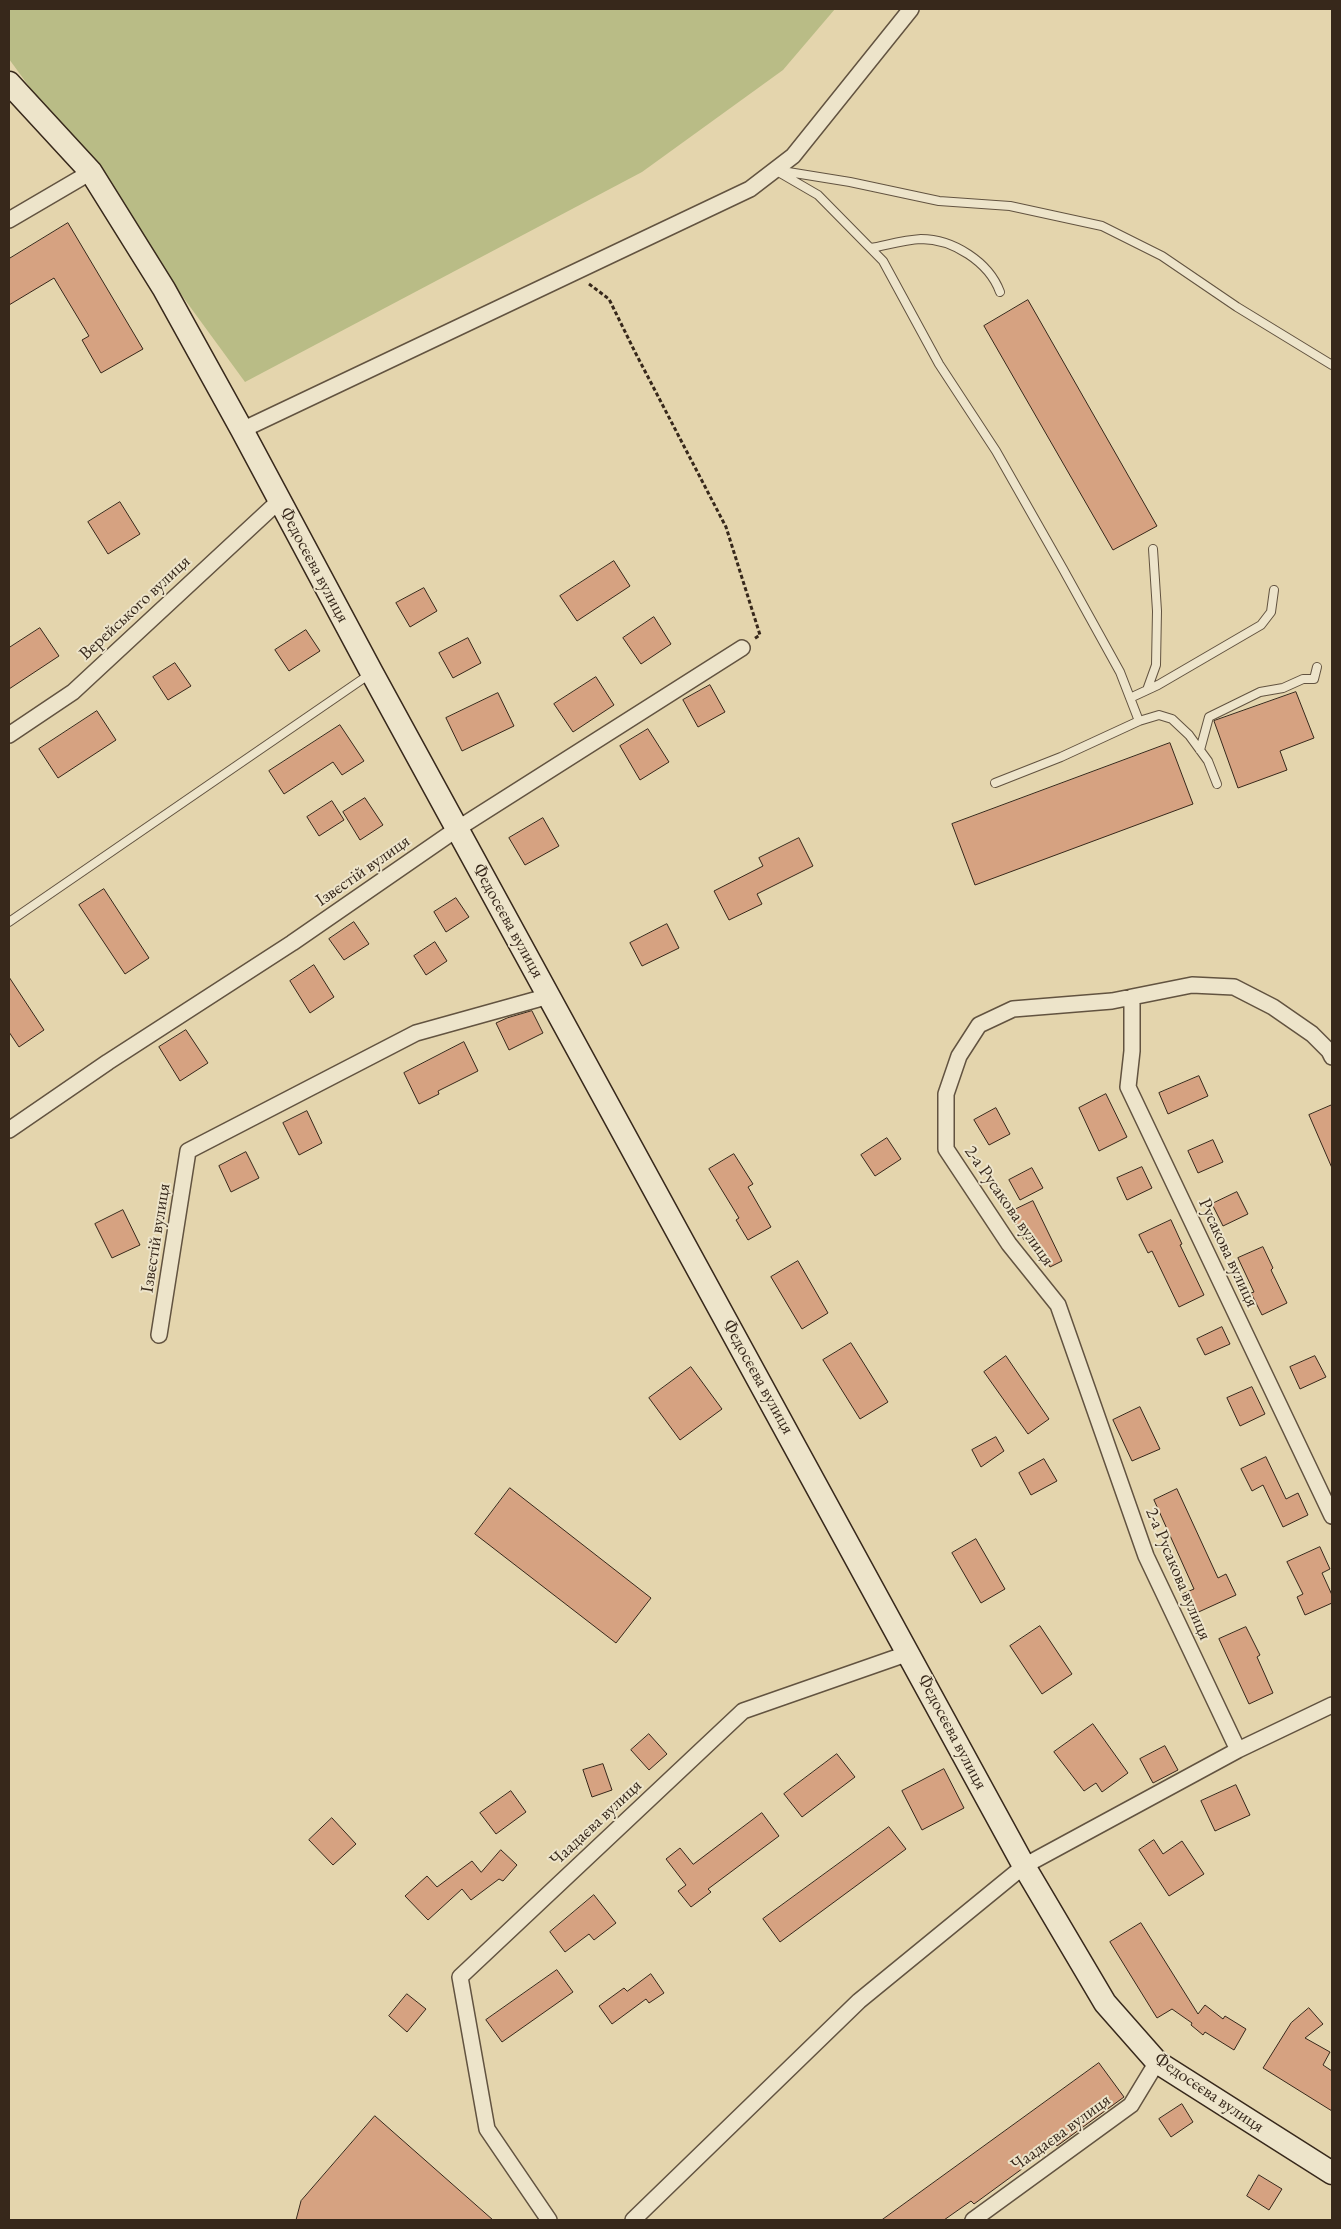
<!DOCTYPE html>
<html>
<head>
<meta charset="utf-8">
<style>
	body { margin:0 }
	#map { position:relative; width:1341px; height:2229px; overflow:hidden; background:#e4d5ad; font-family:"EB Garamond",serif }
	canvas { display:block }
	.frame { position:absolute; inset:0; border:10px solid #37281b; pointer-events:none }
</style>
</head>
<body>
<div id="map">
<canvas width="1341" height="2229"></canvas>
<div class="frame"></div>
</div>
<script>
const g = document.querySelector('canvas').getContext('2d');
g.lineJoin = 'round';
function fillPath(path, color) {
  g.fillStyle = color;
  g.fill(path, 'evenodd');
}
function stroke(path, color, width, dash) {
  g.strokeStyle = color;
  g.lineWidth = width;
  g.lineCap = dash ? 'butt' : 'round';
  g.setLineDash(dash || []);
  g.stroke(path);
}
function write(font, color, halo, rows, align = 'center') {
  g.font = font + ' "EB Garamond",serif';
  g.lineWidth = 4;
  g.setLineDash([]);
  g.textBaseline = 'middle';
  g.strokeStyle = halo;
  g.fillStyle = color;
  for (const [text, x, y, turn = 0] of rows) {
    g.save();
    g.translate(x, y);
    g.rotate((+turn || 0) * Math.PI / 180);
    g.textAlign = isNaN(turn) ? turn : align;
    if (halo) g.strokeText(text, 0, 0);
    g.fillText(text, 0, 0);
    g.restore();
  }
}
const green = new Path2D(`
	M9,9H835L783,70L642,172L245,382L9,59Z`);
const building = new Path2D(`
	M68,223L143,349L101,373L82,340L89,336L54,278L9,305V259Z
	M1028,300L1157,526L1113,550L984,326Z
	M120,502L140,534L108,554L88,522Z
	M614,561L630,586L577,621L560,596Z
	M424,588L437,611L410,627L396,603Z
	M654,617L671,644L641,664L623,638Z
	M40,628L59,656L9,689V648Z
	M306,630L320,651L289,671L275,650Z
	M468,638L481,663L453,678L439,653Z
	M175,663L191,686L168,700L153,677Z
	M596,677L614,705L573,732L554,704Z
	M710,685L725,712L698,727L683,700Z
	M1296,692L1314,738L1280,751L1287,770L1238,788L1214,721Z
	M498,693L514,726L462,751L446,718Z
	M97,711L116,740L58,778L39,749Z
	M340,725L364,761L342,775L333,762L284,794L269,771Z
	M648,729L669,762L640,780L620,746Z
	M1170,743L1193,804L975,885L952,824Z
	M365,798L383,825L360,840L343,812Z
	M332,801L344,820L319,836L307,817Z
	M543,818L559,846L525,865L509,838Z
	M799,838L813,866L757,894L762,904L729,920L714,891L763,866L759,858Z
	M104,889L149,958L125,974L79,905Z
	M456,898L469,917L446,932L434,912Z
	M354,922L369,944L344,960L329,939Z
	M667,924L679,948L642,966L630,943Z
	M435,942L447,961L426,975L414,956Z
	M314,965L334,997L310,1013L290,981Z
	M9,977L44,1030L19,1047L9,1032Z
	M532,1011L543,1033L509,1050L496,1023L507,1018Z
	M186,1030L208,1063L180,1081L159,1047Z
	M464,1042L478,1071L438,1091L439,1094L419,1104L404,1073Z
	M1199,1076L1208,1096L1168,1114L1159,1093Z
	M1106,1094L1127,1137L1099,1151L1079,1108Z
	M1332,1105V1168L1309,1115Z
	M996,1108L1010,1134L989,1145L974,1120Z
	M307,1111L322,1143L299,1155L283,1123Z
	M887,1138L901,1159L875,1176L861,1155Z
	M1213,1140L1223,1162L1198,1173L1188,1151Z
	M246,1152L259,1178L231,1192L219,1166Z
	M734,1154L753,1184L748,1187L771,1227L748,1240L736,1220L739,1218L709,1169Z
	M1142,1167L1152,1188L1127,1200L1117,1178Z
	M1032,1168L1043,1188L1020,1200L1009,1180Z
	M1237,1192L1248,1214L1223,1226L1212,1204Z
	M1033,1201L1062,1261L1050,1267L1034,1235L1024,1240L1010,1212Z
	M123,1210L140,1245L112,1258L95,1224Z
	M1171,1220L1182,1244L1180,1245L1204,1295L1179,1307L1152,1251L1148,1253L1139,1235Z
	M1263,1247L1273,1268L1271,1270L1287,1303L1262,1315L1251,1293L1254,1292L1238,1258Z
	M798,1261L828,1313L802,1329L771,1277Z
	M1222,1327L1230,1344L1205,1355L1197,1339Z
	M851,1343L888,1402L860,1419L823,1360Z
	M1006,1356L1049,1419L1028,1434L984,1372Z
	M1315,1356L1326,1377L1300,1389L1290,1367Z
	M691,1367L722,1409L680,1440L649,1398Z
	M1252,1387L1265,1414L1240,1426L1227,1398Z
	M1140,1407L1160,1449L1132,1461L1113,1420Z
	M996,1437L1004,1451L981,1467L972,1450Z
	M1266,1457L1286,1499L1298,1493L1308,1515L1283,1527L1263,1485L1252,1491L1241,1469Z
	M1044,1459L1057,1481L1031,1495L1019,1473Z
	M510,1488L651,1598L616,1643L475,1534Z
	M1177,1489L1218,1578L1226,1574L1236,1595L1192,1615L1182,1594L1194,1589L1154,1500Z
	M976,1539L1005,1589L981,1603L952,1553Z
	M1320,1547L1330,1569L1322,1573L1332,1595V1603L1305,1615L1297,1597L1303,1594L1287,1562Z
	M1040,1626L1072,1674L1042,1694L1010,1646Z
	M1246,1627L1260,1655L1257,1657L1273,1693L1249,1704L1219,1639Z
	M1093,1724L1128,1773L1102,1792L1096,1783L1084,1791L1054,1752Z
	M649,1734L667,1754L649,1770L631,1750Z
	M1165,1746L1178,1770L1153,1783L1140,1759Z
	M837,1754L855,1777L802,1817L784,1794Z
	M603,1764L612,1790L592,1797L583,1770Z
	M944,1769L964,1808L922,1830L902,1791Z
	M1236,1785L1250,1815L1215,1831L1201,1801Z
	M511,1791L526,1812L496,1834L480,1813Z
	M762,1813L779,1836L708,1889L711,1892L691,1907L678,1891L686,1885L666,1859L680,1848L693,1864Z
	M332,1818L356,1844L333,1865L309,1840Z
	M889,1827L906,1849L780,1942L763,1919Z
	M1154,1840L1163,1854L1182,1841L1204,1874L1169,1896L1139,1850Z
	M501,1850L517,1865L503,1881L499,1879L471,1900L462,1889L428,1920L405,1896L427,1876L437,1887L472,1861L481,1872Z
	M594,1895L616,1923L594,1940L589,1934L565,1952L550,1932Z
	M1141,1923L1198,2014L1205,2005L1223,2019L1225,2016L1246,2029L1234,2050L1205,2032L1203,2035L1191,2025L1192,2023L1172,2009L1157,2018L1110,1942Z
	M557,1970L573,1992L502,2042L486,2020Z
	M651,1974L664,1993L649,2003L646,1999L612,2024L599,2006L624,1988L627,1991Z
	M407,1994L426,2009L407,2032L389,2016Z
	M1309,2008L1323,2024L1305,2038L1330,2052L1323,2065L1332,2071V2111L1263,2068L1291,2023Z
	M1099,2063L1124,2097L1057,2146L1056,2144L974,2204L971,2201L944,2220H882Z
	M1182,2104L1193,2122L1171,2137L1159,2119Z
	M375,2116L493,2220H296L301,2201Z
	M1259,2175L1282,2189L1269,2210L1247,2196Z`);
const path = new Path2D(`
	M589,284L609,299L635,352L726,527L760,635L754,639`);
const service = new Path2D(`
	M775,170L818,195L883,261L939,364L996,451L1063,569L1120,672L1139,721L1061,757L995,783
	M782,171L850,182L939,201L1010,206L1102,226L1162,256L1237,307L1332,365
	M871,248C887,245 904,240 921,239C953,239 989,262 1000,292
	M1147,690L1156,665L1157,611L1153,549
	M1130,698L1158,685L1261,625L1271,612L1274,590
	M1139,721L1159,715L1172,719L1189,735L1208,761L1217,784
	M1200,750L1209,717L1260,692L1283,688L1303,679H1314L1317,667
	M9,922L370,674`);
const minor = new Path2D(`
	M9,220L91,172
	M242,430L750,189L793,156L911,9
	M9,735L73,692L279,501
	M1132,997V1051L1128,1087L1332,1516
	M9,1130L108,1062L292,943L457,829L742,648
	M159,1335L188,1151L416,1033L549,996
	M1238,1750L1146,1556L1058,1305L1009,1244L946,1149V1094L959,1056L979,1025L1013,1009L1112,1001L1192,985L1234,987L1273,1007L1312,1034L1329,1051L1332,1057
	M549,2220L487,2129L460,1977L743,1711L909,1653
	M633,2220L859,2001L1024,1866L1238,1750L1332,1705
	M973,2220L1131,2105L1157,2062`);
const secondary = new Path2D(`
	M9,83L91,172L164,289L242,430L372,673L1024,1866L1105,2003L1157,2062L1332,2173`);
const streetNames = [
	["Федосєєва вулиця",314,565,62],
	["Верейського вулиця",135,608,-43],
	["Ізвєстій вулиця",363,871,-35],
	["Федосєєва вулиця",508,921,61],
	["2-а Русакова вулиця",1009,1206,55],
	["Ізвєстій вулиця",156,1238,-81],
	["Русакова вулиця",1228,1253,65],
	["Федосєєва вулиця",758,1377,61],
	["2-а Русакова вулиця",1178,1574,67],
	["Федосєєва вулиця",952,1732,62],
	["Чаадаєва вулиця",596,1823,-43],
	["Федосєєва вулиця",1209,2093,34],
	["Чаадаєва вулиця",1061,2133,-36]
];
fillPath(green, '#b9bc86');
fillPath(building, '#d6a281');
stroke(building, '#37281b', 1);
stroke(service, '#625340', 10);
stroke(minor, '#625340', 18);
stroke(secondary, '#37281b', 25);
stroke(path, '#37281b', 3, [4, 2.5]);
stroke(service, '#ede4ca', 8);
stroke(minor, '#ede4ca', 15);
stroke(secondary, '#ede4ca', 22);
write('18px', '#37281b', '#ede4ca', streetNames);
</script>
</body>
</html>
